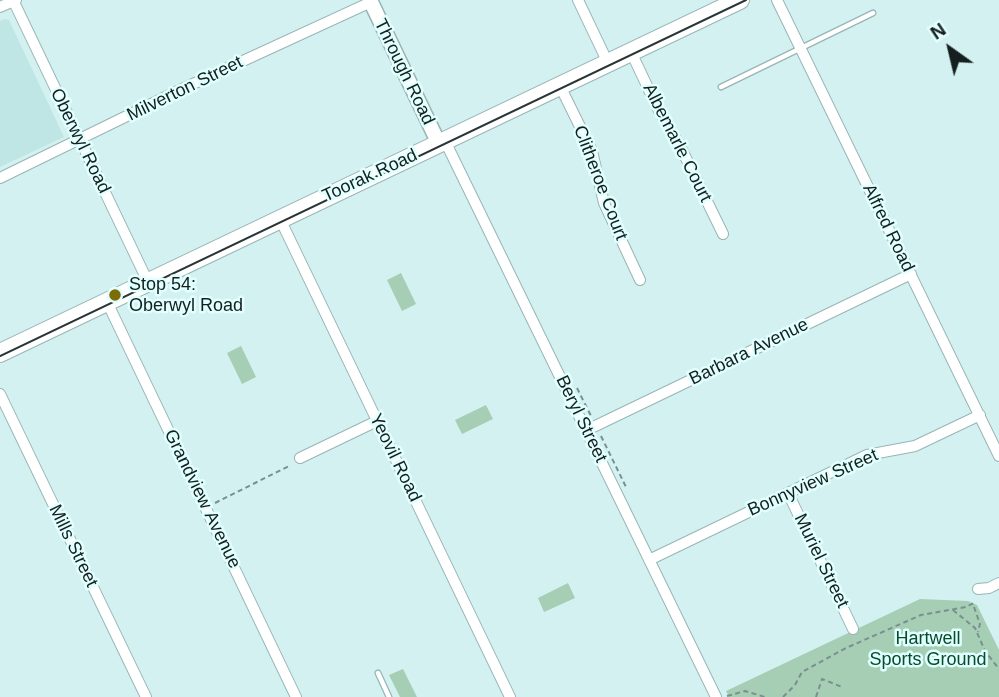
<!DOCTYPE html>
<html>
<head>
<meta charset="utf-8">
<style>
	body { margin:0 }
	#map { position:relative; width:999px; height:697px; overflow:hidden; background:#d3f1f1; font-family:Helvetica,sans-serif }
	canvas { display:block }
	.north { position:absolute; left:915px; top:14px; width:70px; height:70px; -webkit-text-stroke:5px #e0fffe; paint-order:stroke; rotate:326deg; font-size:19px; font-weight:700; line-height:28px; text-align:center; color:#141f1e }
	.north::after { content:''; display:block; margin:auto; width:24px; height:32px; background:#141f1e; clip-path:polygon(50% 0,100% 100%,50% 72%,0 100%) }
</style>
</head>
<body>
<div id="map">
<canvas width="999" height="697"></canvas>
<div class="north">N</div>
</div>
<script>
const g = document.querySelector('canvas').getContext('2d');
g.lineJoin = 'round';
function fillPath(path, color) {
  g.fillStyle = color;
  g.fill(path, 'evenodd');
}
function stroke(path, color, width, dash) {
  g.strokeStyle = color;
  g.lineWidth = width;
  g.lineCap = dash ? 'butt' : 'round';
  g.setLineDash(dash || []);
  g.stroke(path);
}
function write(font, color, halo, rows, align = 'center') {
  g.font = font + ' Helvetica,sans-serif';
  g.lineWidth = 5;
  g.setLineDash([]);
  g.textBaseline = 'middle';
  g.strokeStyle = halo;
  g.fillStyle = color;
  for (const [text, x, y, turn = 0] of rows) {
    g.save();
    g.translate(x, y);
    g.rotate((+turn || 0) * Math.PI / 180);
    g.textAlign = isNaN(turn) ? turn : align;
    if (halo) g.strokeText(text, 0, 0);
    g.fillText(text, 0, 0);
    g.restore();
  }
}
const built = new Path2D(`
	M4,19L9,20L64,137L0,167V21Z`);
const green = new Path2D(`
	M401,273L416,304L402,311L387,280Z
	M241,346L256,377L242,384L227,353Z
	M486,405L493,419L462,434L455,420Z
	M568,583L575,598L544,612L538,598Z
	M920,599L968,601L977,605L999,650V697H729L726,691Z
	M403,669L417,697H400L389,675Z`);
const path = new Path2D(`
	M577,388L592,418
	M601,436L626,487
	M215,503L289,466
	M974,607L980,624L978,632
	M953,610L975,628L985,651L999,669
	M727,696L745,691L765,697
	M783,697L795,685L802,672L846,648L921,615L966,607L974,603
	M816,697L822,679L842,687`);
const lane = new Path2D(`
	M721,87L873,13
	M378,673L389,697`);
const street = new Path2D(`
	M13,0L148,282
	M578,0L608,63
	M777,0L999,456
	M0,7L16,0
	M631,52L658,109L681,148L723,234
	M560,86L592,151L604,203L640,280
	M445,141L716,697
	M0,178L182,89L371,2
	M280,219L510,697
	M107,302L296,697
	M0,394L146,697
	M587,430L911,274
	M300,458L377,421
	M788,493L853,629
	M649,560L867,455L915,446L980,415
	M978,589L989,588L999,583`);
const secondary = new Path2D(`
	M370,0L439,144`);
const highway = new Path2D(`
	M0,353L740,0`);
const tram = new Path2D(`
	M0,356L746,0`);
const markers = [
	[115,295,7,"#7d6d09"]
];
const streetNames = [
	["Through Road",404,72,64],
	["Milverton Street",185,89,-26],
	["Oberwyl Road",80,141,64],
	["Albemarle Court",677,143,63],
	["Toorak Road",370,176,-25],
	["Clitheroe Court",600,183,69],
	["Alfred Road",888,228,64],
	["Barbara Avenue",749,352,-26],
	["Beryl Street",581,419,64],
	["Yeovil Road",395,458,64],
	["Bonnyview Street",813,483,-24],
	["Grandview Avenue",202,499,64],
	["Mills Street",73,546,64],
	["Muriel Street",821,561,64]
];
const poiNames = [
	["Stop 54:",129,285],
	["Oberwyl Road",129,306]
];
const parkNames = [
	["Hartwell",928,639],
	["Sports Ground",928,660]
];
fillPath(built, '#bfe6e5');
fillPath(green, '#a5ceb4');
stroke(lane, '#98b5b5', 7);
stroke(street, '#98b5b5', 12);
stroke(secondary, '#98b5b5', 17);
stroke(highway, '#98b5b5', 20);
stroke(path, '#7a908f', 2, [5, 3.5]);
stroke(lane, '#fff', 4.5);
stroke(street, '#fff', 10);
stroke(secondary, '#fff', 14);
stroke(highway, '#fff', 18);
stroke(tram, '#283534', 2);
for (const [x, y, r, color] of markers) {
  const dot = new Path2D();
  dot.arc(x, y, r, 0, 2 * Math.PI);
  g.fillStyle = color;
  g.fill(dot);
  stroke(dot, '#e0fffe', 2.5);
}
write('18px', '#141f1e', '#e0fffe', streetNames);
write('18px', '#141f1e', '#e0fffe', poiNames, 'left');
write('18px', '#074b2b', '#e0fffe', parkNames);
</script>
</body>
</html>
